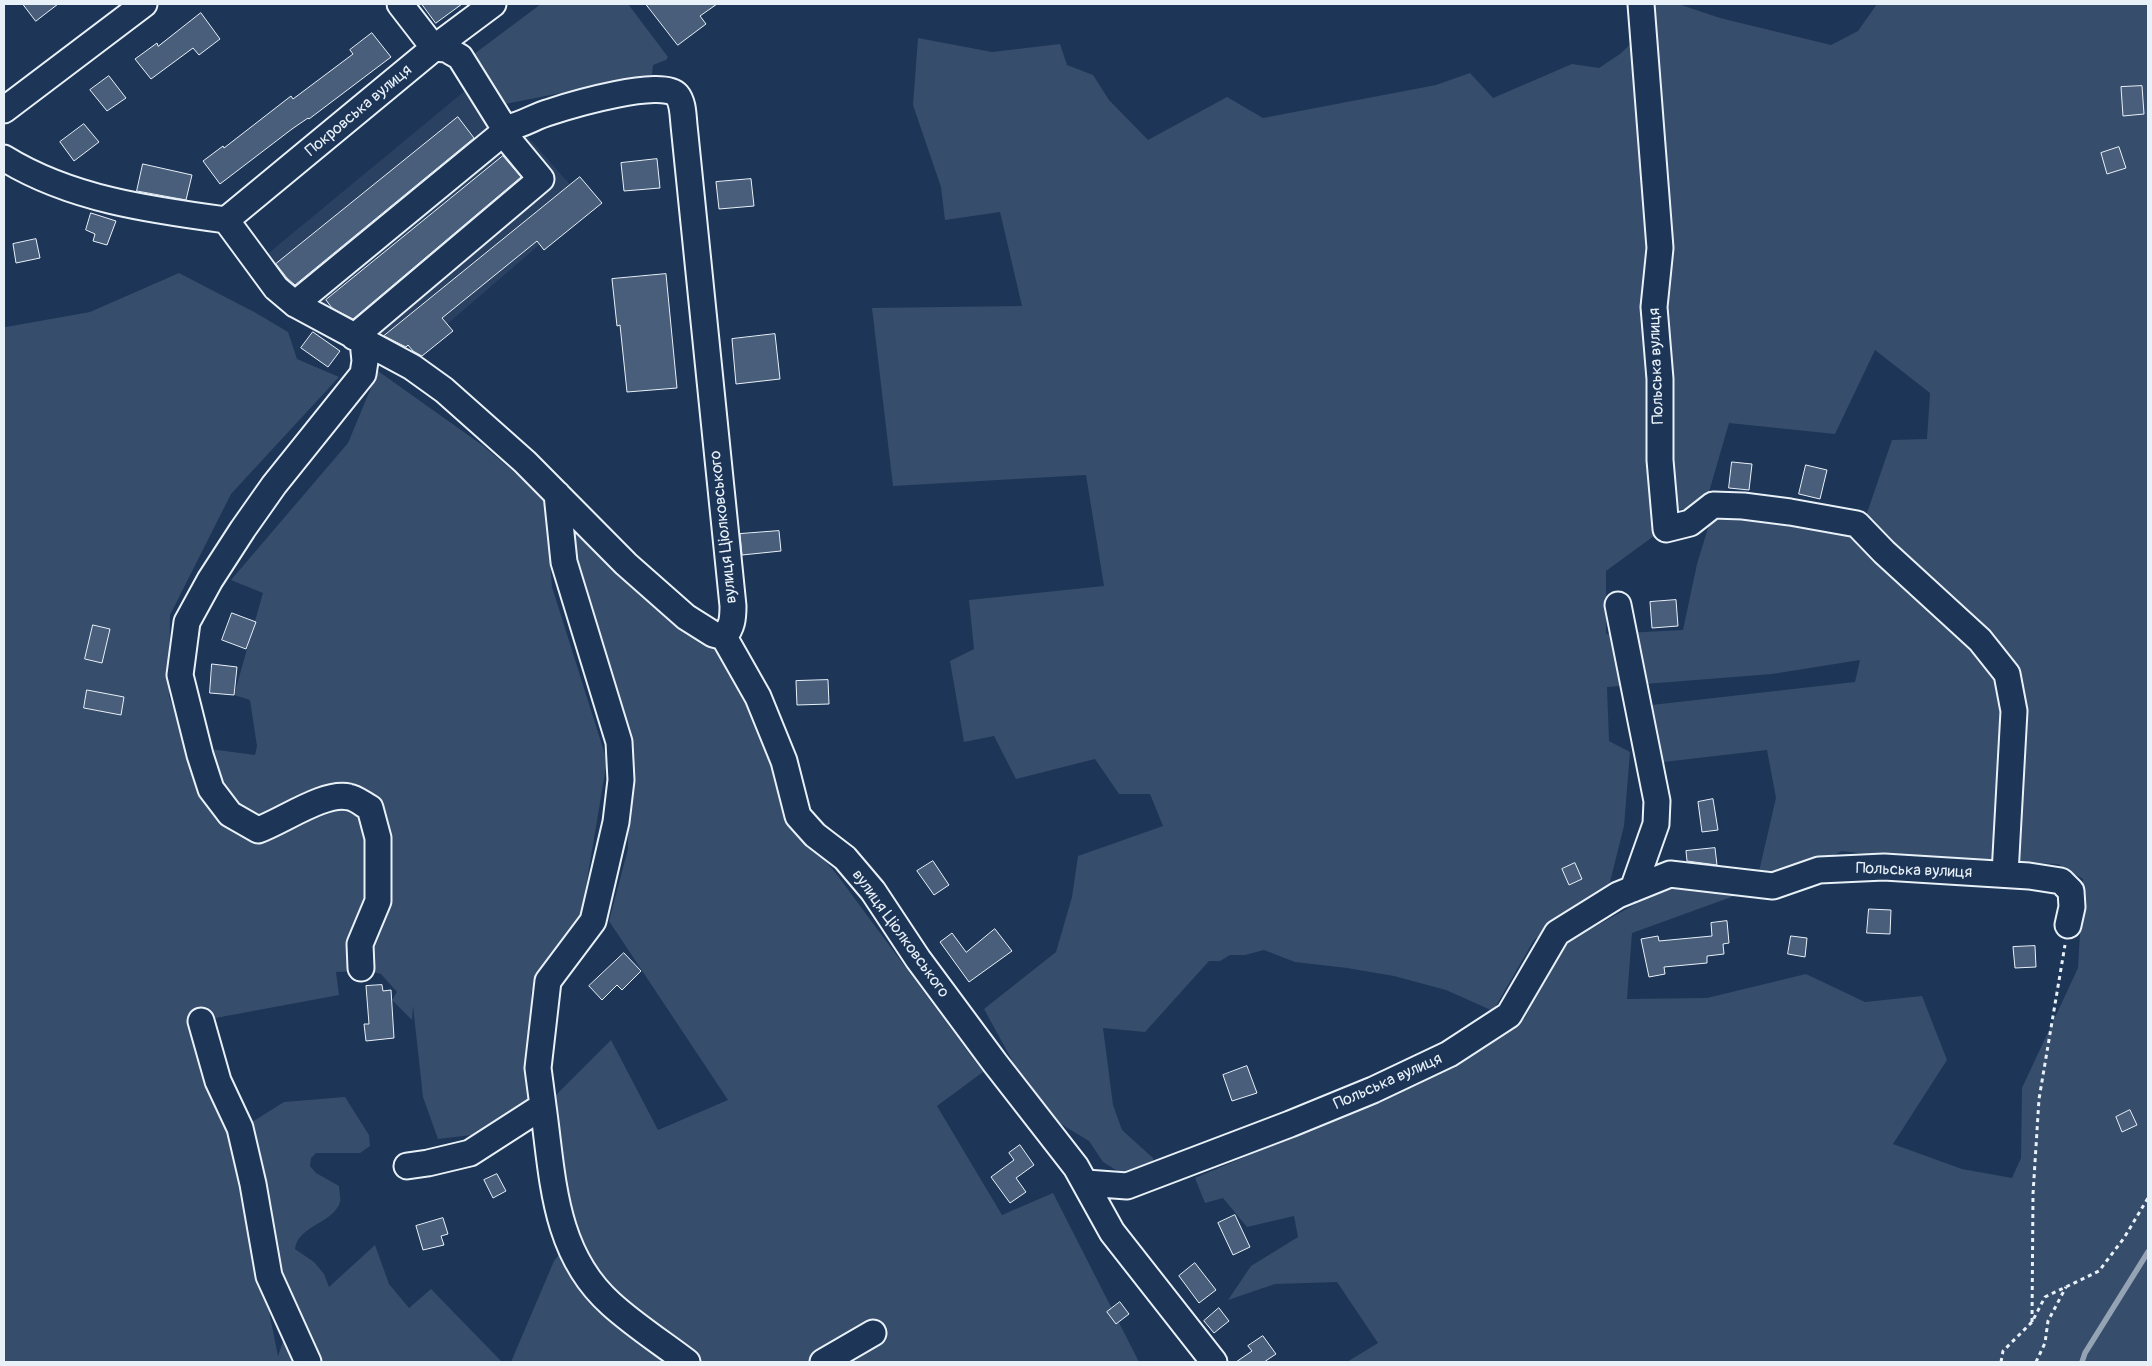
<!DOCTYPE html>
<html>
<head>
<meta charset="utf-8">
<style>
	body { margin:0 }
	#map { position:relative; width:2152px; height:1366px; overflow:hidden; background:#1d3557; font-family:Pangolin,sans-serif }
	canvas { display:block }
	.frame { position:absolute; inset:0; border:5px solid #e8f1f8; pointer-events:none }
</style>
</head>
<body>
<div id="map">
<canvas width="2152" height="1366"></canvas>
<div class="frame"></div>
</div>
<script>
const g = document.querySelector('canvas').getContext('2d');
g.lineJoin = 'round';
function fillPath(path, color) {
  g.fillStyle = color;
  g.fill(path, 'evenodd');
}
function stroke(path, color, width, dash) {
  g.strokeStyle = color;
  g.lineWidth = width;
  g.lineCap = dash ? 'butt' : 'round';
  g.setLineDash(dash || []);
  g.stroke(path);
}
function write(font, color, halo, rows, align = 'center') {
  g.font = font + ' Pangolin,sans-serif';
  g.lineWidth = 4;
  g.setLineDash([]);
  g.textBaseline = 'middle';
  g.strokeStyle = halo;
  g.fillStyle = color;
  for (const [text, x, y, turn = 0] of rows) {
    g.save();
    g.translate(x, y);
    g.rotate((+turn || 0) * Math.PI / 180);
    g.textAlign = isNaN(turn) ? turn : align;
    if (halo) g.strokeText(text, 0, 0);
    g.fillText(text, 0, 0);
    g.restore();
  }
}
const built = new Path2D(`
	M478,80L587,204L403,362L299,299L259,261Z`);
const green = new Path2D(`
	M541,4H628L668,57L666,60L653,65L652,75L505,104L470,57Z
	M1651,4H1678L1720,18L1831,45L1858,31L1877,4H2148V1362H1347L1378,1343L1337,1282L1275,1284L1228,1300L1251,1266L1298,1237L1294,1216L1247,1227L1223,1198L1205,1203L1195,1178L1271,1146L1322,1120L1411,1086L1525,1018L1559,947L1671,884L1748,891L1632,933L1627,999L1707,998L1806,974L1865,1002L1922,996L1947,1060L1893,1144L1962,1169L2012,1178L2021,1158L2022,1088L2078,968L2083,879L2058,864L1907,859L1842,851L1787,877L1757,880L1776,798L1767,750L1655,763L1643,706L1855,682L1860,660L1772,674L1607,687L1609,741L1630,752L1624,826L1608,890L1534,940L1493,1011L1446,990L1394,976L1347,968L1295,962L1264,950L1245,955H1230L1220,961H1209L1145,1032L1103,1028L1113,1105L1122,1130L1153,1158V1167L1129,1178L1103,1162L1089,1141L1056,1121L1024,1082L984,1009L1056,952L1072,897L1078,856L1163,826L1150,794H1119L1095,759L1016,779L994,736L964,742L950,661L974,649L969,600L1104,586L1086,475L893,486L872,308L1022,306L1000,212L945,220L941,187L913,105L918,38L992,52L1060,44L1067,65L1093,75L1109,100L1148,140L1227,97L1263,118L1436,85L1470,73L1493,98L1572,64L1599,68L1620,54L1636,39L1637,122L1652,250L1658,533L1606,571V634L1683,630L1697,564L1712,515L1851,532L1863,548L1888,537L1866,516L1892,440L1927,439L1930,393L1875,350L1835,434L1729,423L1709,492L1690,509L1672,510Z
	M179,273L256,313L288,332L297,359L339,377L231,494L170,615L169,696L187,746L255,755L257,746L250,700L234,695L263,593L231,580L348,443L378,371L482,445L545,498L552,587L607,761L581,916L531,992L533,1098L472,1135L438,1139L423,1097L413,1006L412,1020L392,1000L397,992L381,974L370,971L336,972L339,995L210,1019L278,1356L292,1315L244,1127L284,1102L345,1097L369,1135L370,1146L360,1153H316L311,1158L310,1166L316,1173L339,1186C339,1191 341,1198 340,1202C333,1224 298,1225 295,1249L314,1262L324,1274L329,1287L375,1245L389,1284L409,1308L431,1289L502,1362H4V326L6,327L90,312Z
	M567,515L721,650L760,719L793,821L838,876L983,1072L937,1106L1002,1215L1053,1193L1139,1362H511L554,1261L573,1237L553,1098L611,1040L658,1130L728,1100L609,921L628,849L626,747Z`);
const stream = new Path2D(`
	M2082,1362L2085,1353L2148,1252`);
const building = new Path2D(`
	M23,4H58L36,21Z
	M422,4H462L436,23Z
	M646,4H717L700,16L706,24L678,45Z
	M201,13L220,39L199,55L193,48L151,79L135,59L157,43L158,46Z
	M372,33L391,57L309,119L308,118L292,129L220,184L203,161L223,146L224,148L291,96L293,99L353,54L350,50Z
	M109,76L126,98L107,111L90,90Z
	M2142,86L2144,114L2123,116L2121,87Z
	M458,117L474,138L295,285L287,278L276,264Z
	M84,124L99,142L74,161L60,142Z
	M2119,147L2126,168L2107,174L2101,153Z
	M503,156L521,177L353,319L332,308L326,300Z
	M657,159L660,188L624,191L621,163Z
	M143,164L192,175L186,200L137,191Z
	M580,177L602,203L544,250L537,241L442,318L453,331L422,356L413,351L408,345L406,347L384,336Z
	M751,179L754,206L719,209L716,182Z
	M91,213L116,221L107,245L93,241L95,234L86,230Z
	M36,239L40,258L16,263L13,244Z
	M666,274L677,388L627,392L620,325L617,326L612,279Z
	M313,332L340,351L328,367L301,348Z
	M775,334L780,379L736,384L732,339Z
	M1732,462L1752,464L1749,490L1729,488Z
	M1806,465L1827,470L1820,499L1799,494Z
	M779,531L781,551L742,555L740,534Z
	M1676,600L1678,626L1652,628L1650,602Z
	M232,613L256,622L246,649L222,640Z
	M93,625L110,629L102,663L85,659Z
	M212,664L237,667L234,695L210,693Z
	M828,680L829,704L797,705L796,681Z
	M87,690L124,697L121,715L84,708Z
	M1713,799L1718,830L1702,832L1698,802Z
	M1715,848L1717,865L1687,861L1686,851Z
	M933,861L949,885L934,895L917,871Z
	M1575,863L1582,879L1569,885L1562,869Z
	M1869,909L1891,910L1890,934L1867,933Z
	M1727,921L1729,943L1723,944L1724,954L1707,956V963L1664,967L1665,974L1649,977L1641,939L1658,936L1659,941L1712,936L1711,923Z
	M995,929L1012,951L969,982L940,942L952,933L966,952Z
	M1791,936L1807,938L1805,957L1788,954Z
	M2035,946L2036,967L2015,968L2013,947Z
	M624,953L641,971L622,990L617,985L602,1000L589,986Z
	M382,985L383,991L391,990L394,1038L366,1041L364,1024H369L366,986Z
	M1247,1066L1257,1093L1232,1101L1223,1075Z
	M2130,1110L2137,1125L2122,1132L2116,1117Z
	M1020,1145L1034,1165L1016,1178L1026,1192L1010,1203L991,1177L1014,1160L1009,1153Z
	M497,1174L506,1191L493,1198L484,1180Z
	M1235,1215L1250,1247L1233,1255L1218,1223Z
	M443,1218L448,1234L441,1236L444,1245L423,1250L416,1226Z
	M1195,1263L1216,1290L1199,1303L1179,1276Z
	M1120,1302L1129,1314L1116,1324L1107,1312Z
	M1219,1308L1229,1321L1214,1333L1204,1321Z
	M1263,1336L1276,1354L1264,1362H1236L1252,1351L1248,1346Z`);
const path = new Path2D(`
	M2032,1322L2033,1194L2039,1099L2065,945
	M2001,1362L2003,1351L2032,1322L2045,1297L2099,1271L2124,1238L2148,1198
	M2036,1362L2045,1343L2048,1321L2066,1287`);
const minor = new Path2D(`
	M400,4L434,48L446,49L460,57L503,126L506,128C521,126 535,116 550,112C571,105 662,78 677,95C683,102 683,115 684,125L733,606C733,619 732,627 724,637L758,697L784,761L798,816L815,835L845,858L873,891L918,959L995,1063L1076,1167L1112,1232L1214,1362
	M1641,4L1660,248L1654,307L1660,379V460L1666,529L1690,523L1713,505L1743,506L1790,512L1857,524L1884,552L1980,640L2007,674L2014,711L2005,874
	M4,110L144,4
	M4,158C70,199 151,210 226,220L276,288L295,304L412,367L444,390L525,462L626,564L686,617L713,634L724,637
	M226,220L434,48L493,4
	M295,304L503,133
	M354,337L541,179L503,133L506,128
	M1618,605L1657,801L1656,824L1633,889
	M361,968L360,944L378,901V838L370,808C364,805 356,798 349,797C325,791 283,821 258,830L230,814L211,789L200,755L180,675L187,622L210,580L243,529L274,485L363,374L365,361L363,341
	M201,1021L218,1081L240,1128L253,1184L269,1276L308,1362
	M543,1106C553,1177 553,1252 611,1304C634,1325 662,1343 687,1362
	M407,1166L428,1163L470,1153L543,1106L538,1068L548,981L593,921L616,822L621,780L619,742L564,562L557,494
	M1086,1183L1127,1186L1290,1124L1373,1090L1449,1054L1509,1015L1557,933L1618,895L1670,874L1773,886L1819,870L1884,867L2029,876L2061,881L2071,891L2072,907L2068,925
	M823,1362L873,1333`);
const streetNames = [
	["Покровська вулиця",359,111,-40],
	["Польська вулиця",1657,366,-92],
	["вулиця Ціолковського",724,527,-96],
	["Польська вулиця",1914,871,2],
	["вулиця Ціолковського",900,934,54],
	["Польська вулиця",1388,1082,-24]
];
fillPath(built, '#2a4162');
fillPath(green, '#374d6c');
stroke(stream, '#95a4b5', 5.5);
fillPath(building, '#495e7a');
stroke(building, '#e8f1f8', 1);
stroke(minor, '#e8f1f8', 29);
stroke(path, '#e8f1f8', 3, [4, 4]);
stroke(minor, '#1d3557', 25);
write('16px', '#e8f1f8', '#1d3557', streetNames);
</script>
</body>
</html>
